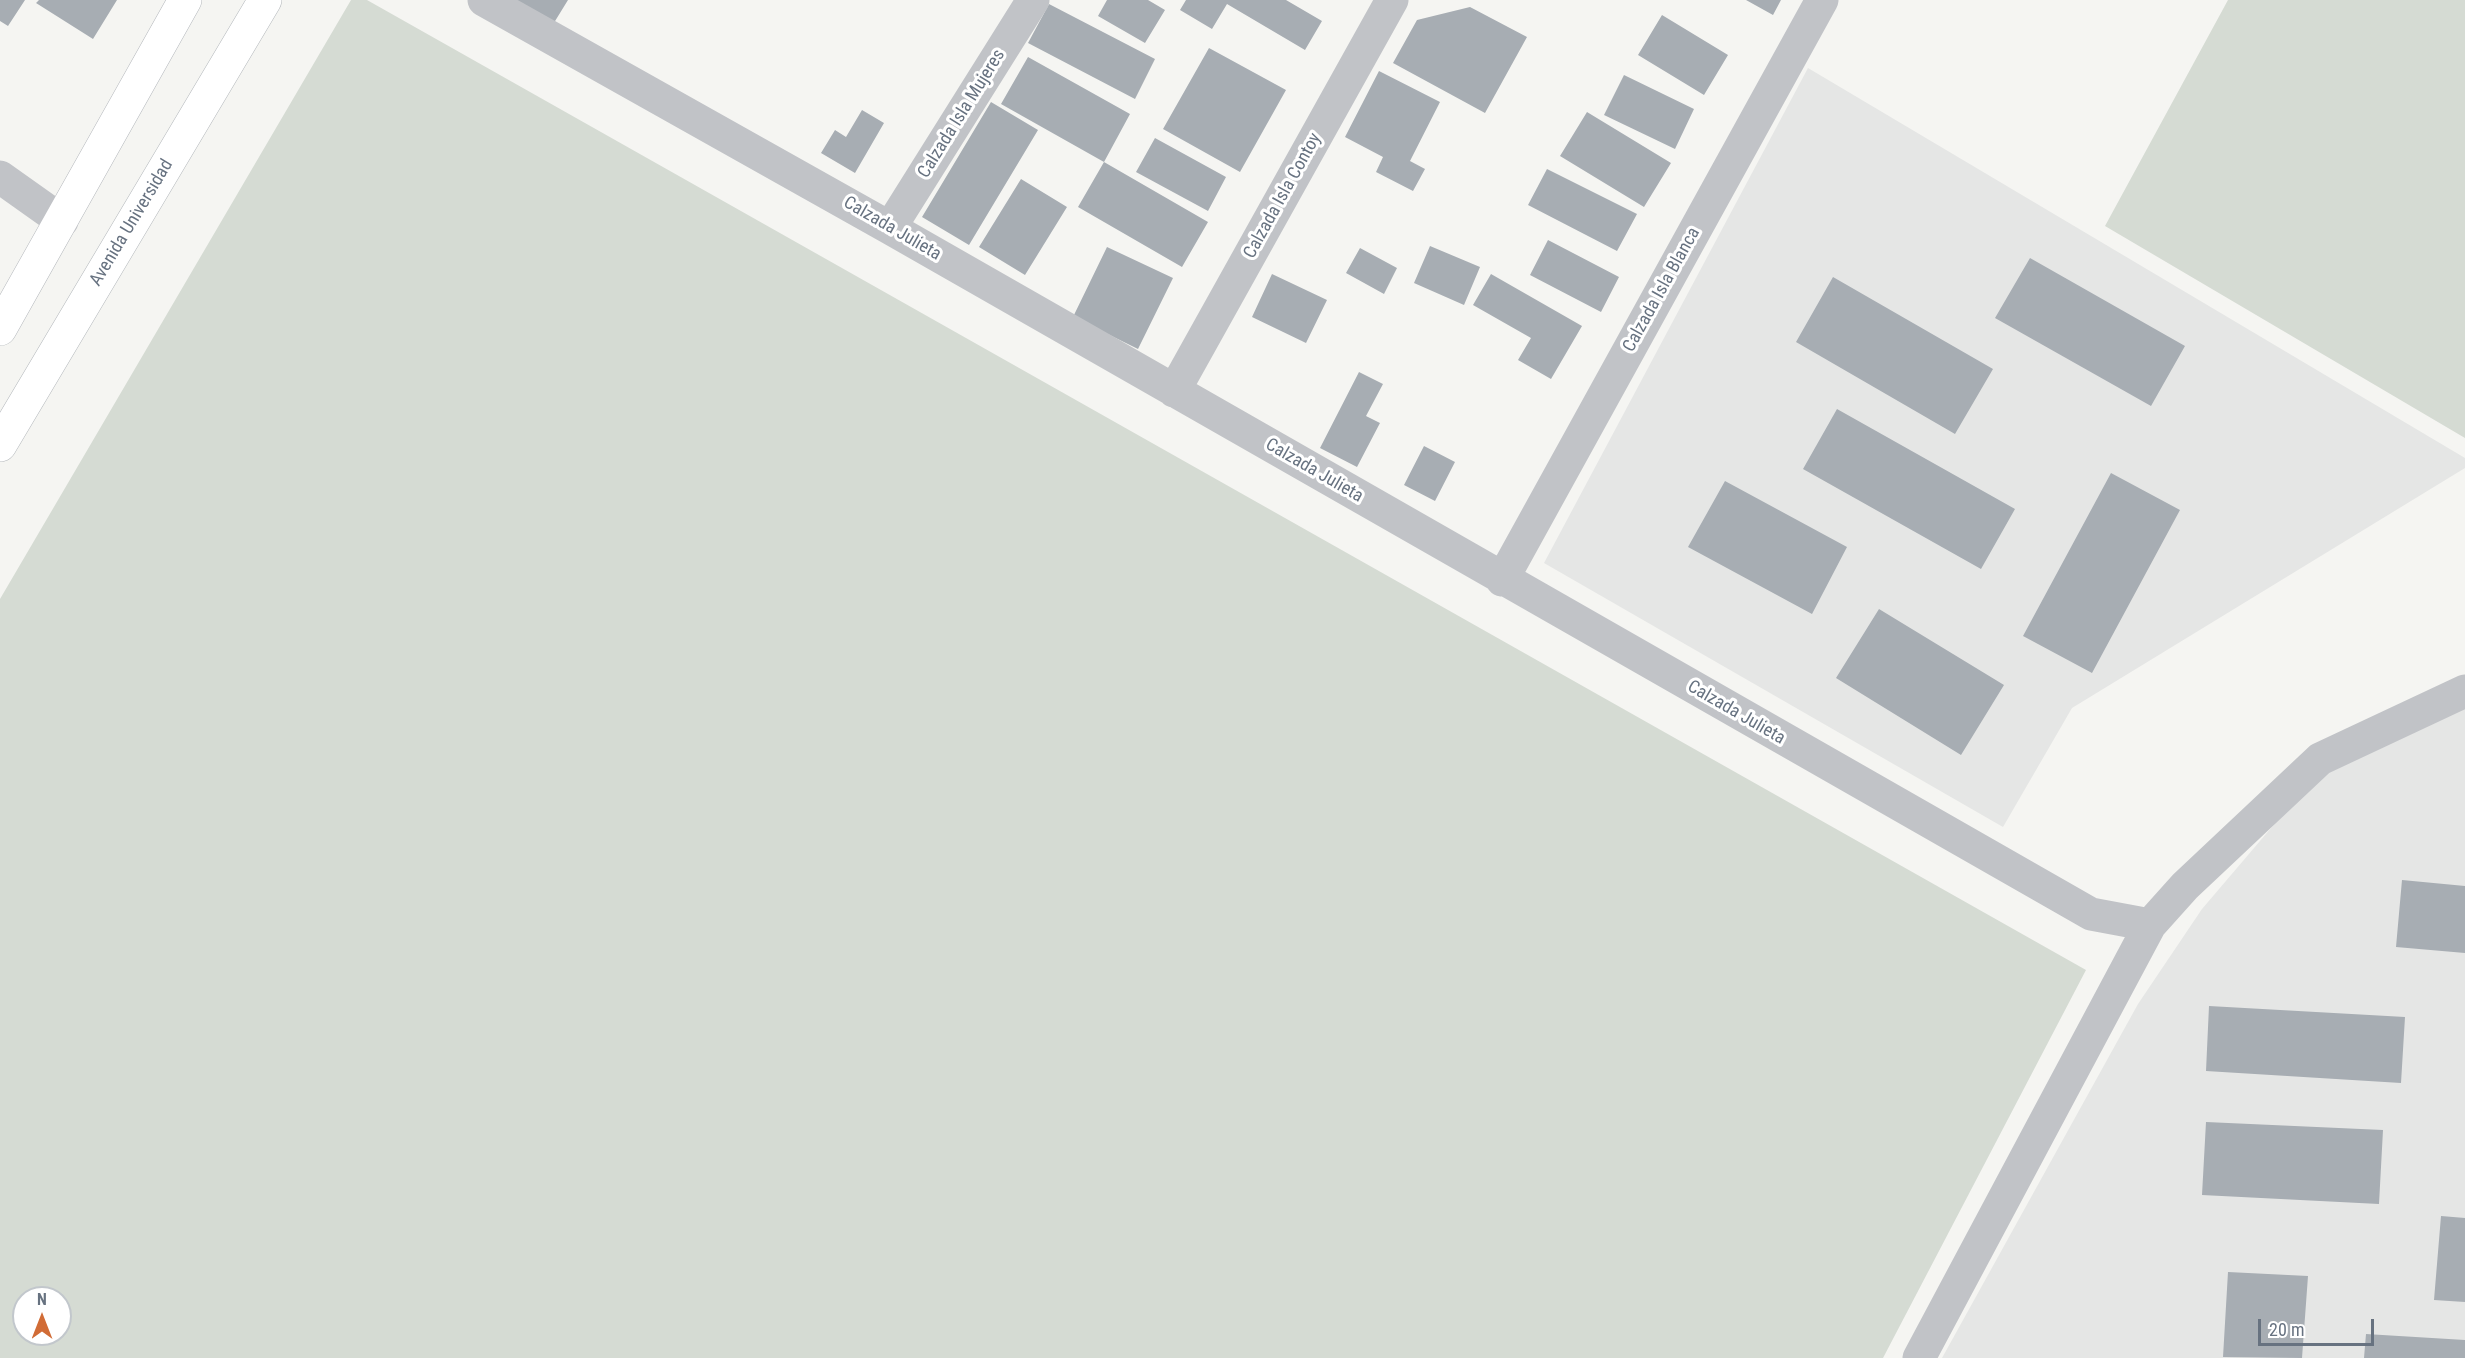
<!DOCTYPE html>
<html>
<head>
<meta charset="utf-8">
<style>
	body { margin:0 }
	#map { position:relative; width:2465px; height:1358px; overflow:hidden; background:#f5f5f2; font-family:"Roboto Condensed",sans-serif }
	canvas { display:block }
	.north { position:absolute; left:12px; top:1286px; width:60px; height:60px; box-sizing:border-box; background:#fff; border:2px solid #c2c7cc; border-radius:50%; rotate:0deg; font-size:16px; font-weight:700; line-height:24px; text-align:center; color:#677280 }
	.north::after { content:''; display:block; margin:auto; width:21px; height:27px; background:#d16c36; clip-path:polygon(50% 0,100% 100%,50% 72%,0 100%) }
	.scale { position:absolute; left:2258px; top:1319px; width:116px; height:27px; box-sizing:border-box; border:3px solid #677280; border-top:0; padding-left:8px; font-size:18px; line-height:21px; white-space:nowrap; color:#677280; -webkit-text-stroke:4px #fff; paint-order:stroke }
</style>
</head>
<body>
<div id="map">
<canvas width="2465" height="1358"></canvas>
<div class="north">N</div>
<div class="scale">20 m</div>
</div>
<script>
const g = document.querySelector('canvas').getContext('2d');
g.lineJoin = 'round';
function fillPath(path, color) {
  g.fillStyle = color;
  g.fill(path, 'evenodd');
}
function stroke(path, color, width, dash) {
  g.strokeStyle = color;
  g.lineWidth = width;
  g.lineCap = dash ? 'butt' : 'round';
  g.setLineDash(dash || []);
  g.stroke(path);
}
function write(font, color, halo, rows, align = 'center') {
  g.font = font + ' "Roboto Condensed",sans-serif';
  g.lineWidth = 6;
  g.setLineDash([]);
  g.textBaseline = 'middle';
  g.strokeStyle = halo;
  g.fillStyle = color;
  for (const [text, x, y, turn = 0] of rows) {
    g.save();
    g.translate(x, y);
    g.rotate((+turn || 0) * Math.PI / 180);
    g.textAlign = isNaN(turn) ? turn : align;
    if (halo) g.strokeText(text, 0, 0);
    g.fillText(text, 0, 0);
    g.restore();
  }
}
const built = new Path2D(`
	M1808,68L2465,458V468L2072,708L2003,827L1544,563Z
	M2465,698V1358H1942L2138,1004L2202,909L2312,780Z`);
const green = new Path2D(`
	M351,0H367L2086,970L1883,1358H0V599ZM24,1298H60V1334H24Z
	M2228,0H2465V438L2105,226Z`);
const building = new Path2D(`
	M0,0H25L8,26L0,21Z
	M39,0H117L93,39L36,3Z
	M511,0H568L552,26Z
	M1107,0H1148L1165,10L1145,43L1098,16Z
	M1186,0H1286L1322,21L1305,50L1227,4L1212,29L1180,10Z
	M1746,0H1781L1773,15Z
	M1049,4L1155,59L1135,99L1028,43Z
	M1470,7L1527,37L1485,113L1393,63L1417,20Z
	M1662,15L1728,55L1704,95L1638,55Z
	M1209,48L1286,90L1240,172L1163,129Z
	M1028,57L1130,114L1104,162L1001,104Z
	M1379,71L1440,102L1410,161L1425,169L1413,191L1376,172L1383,157L1345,137Z
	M1624,75L1694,109L1675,149L1604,115Z
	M991,102L1038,130L969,245L922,217Z
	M862,110L884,123L855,173L821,153L835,130L846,137Z
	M1587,112L1671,163L1644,207L1560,156Z
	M1155,138L1226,177L1208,211L1136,172Z
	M1104,162L1208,222L1182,267L1078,207Z
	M1547,169L1637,214L1617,251L1528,205Z
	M1021,179L1067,207L1025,275L979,247Z
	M1548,240L1619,277L1601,312L1530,275Z
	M1430,246L1480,267L1464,305L1414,283Z
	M1107,247L1173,278L1138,349L1073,317Z
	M1360,248L1397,268L1384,294L1346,273Z
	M2030,258L2185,346L2151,406L1995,318Z
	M1272,274L1327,300L1306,343L1252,317Z
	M1491,274L1582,326L1551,379L1518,360L1531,338L1473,305Z
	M1833,277L1993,369L1955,434L1796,342Z
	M1359,372L1383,384L1366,416L1380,423L1357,467L1320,448Z
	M1837,409L2015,509L1981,569L1803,469Z
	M1424,446L1455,462L1435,501L1404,485Z
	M2111,473L2180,510L2092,673L2023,636Z
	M1725,481L1847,547L1812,614L1688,547Z
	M1879,609L2004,685L1961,755L1836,678Z
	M2402,880L2465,886V953L2396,947Z
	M2209,1006L2405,1017L2401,1083L2206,1071Z
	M2206,1122L2383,1130L2379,1204L2202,1195Z
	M2441,1216L2465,1218V1302L2434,1300Z
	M2228,1272L2308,1276L2302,1358L2223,1357Z
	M2366,1334L2465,1340V1358H2364Z`);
const minor = new Path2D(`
	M484,0L890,228L2091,914L2150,925
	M0,177L62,221
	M890,228L1033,0
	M1174,391L1392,0
	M1502,580L1822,0
	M1919,1358L2150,925L2185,886L2320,759L2465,691`);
const secondary = new Path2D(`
	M0,329L185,0
	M0,445L265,0`);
const streetNames = [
	["Calzada Isla Mujeres",962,114,-58],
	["Calzada Isla Contoy",1283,196,-61],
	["Avenida Universidad",132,223,-59],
	["Calzada Julieta",892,229,30],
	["Calzada Isla Blanca",1662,290,-61],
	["Calzada Julieta",1314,471,30],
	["Calzada Julieta",1736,713,30]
];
fillPath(built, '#e5e6e5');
fillPath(green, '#d5dbd3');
fillPath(building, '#a7adb3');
stroke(secondary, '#b3b7bb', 34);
stroke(minor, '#c1c3c7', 33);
stroke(secondary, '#fff', 33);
write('18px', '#677280', '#fff', streetNames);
</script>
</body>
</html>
